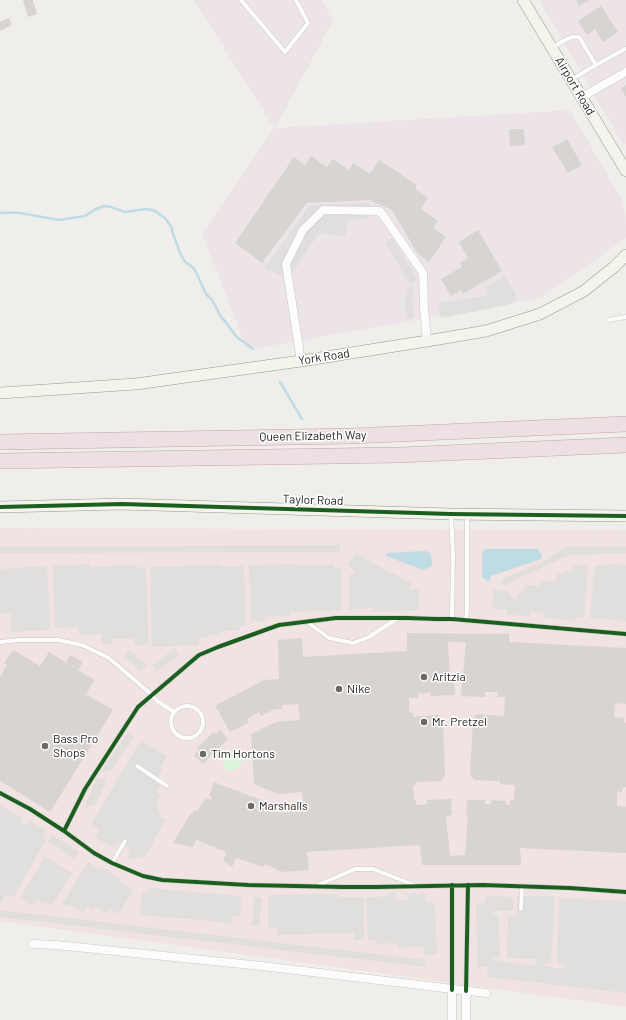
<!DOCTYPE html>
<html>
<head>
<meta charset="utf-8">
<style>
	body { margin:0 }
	canvas { display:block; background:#f0eeeb }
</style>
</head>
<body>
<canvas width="626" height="1020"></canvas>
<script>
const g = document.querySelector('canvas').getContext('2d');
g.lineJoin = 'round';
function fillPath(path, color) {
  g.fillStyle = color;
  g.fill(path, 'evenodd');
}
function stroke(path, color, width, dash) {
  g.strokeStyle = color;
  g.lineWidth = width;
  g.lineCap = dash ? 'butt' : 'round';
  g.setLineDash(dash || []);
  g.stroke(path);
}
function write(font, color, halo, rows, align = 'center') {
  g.font = font + ' Barlow,sans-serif';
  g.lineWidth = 3;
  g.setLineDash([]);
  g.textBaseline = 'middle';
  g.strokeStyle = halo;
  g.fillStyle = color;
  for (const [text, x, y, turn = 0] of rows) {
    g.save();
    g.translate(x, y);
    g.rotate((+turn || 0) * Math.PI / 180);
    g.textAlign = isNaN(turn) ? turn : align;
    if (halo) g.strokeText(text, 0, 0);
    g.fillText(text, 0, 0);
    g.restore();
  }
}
const commercial = new Path2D(`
	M0,528L626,530V1007L0,921Z`);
const industrial = new Path2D(`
	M194,0H322L333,21L275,128L570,110L622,200L626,218V238L541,298L247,350L202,233L274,128Z
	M539,0H626V145L620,139Z`);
const park = new Path2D(`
	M234,751L243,756L244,759L238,768L227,771L223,765L228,753Z`);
const parking = new Path2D(`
	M371,203L367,219L348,220L345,237L319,233L289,278L264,269L310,205Z
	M392,238L417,279L410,284L385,243Z
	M505,276L518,298L508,305L441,318L438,303L489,295L485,287Z
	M407,286L414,287L412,302L414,318L407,320L405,304Z
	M340,545V552L0,553V547Z
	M568,546H626V553L569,555L503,586L500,580L540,563Z
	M356,553L378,566L412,583L410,589H419V610L372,612L373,608L349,610L350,574L355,573V570L347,565Z
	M90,564V567L137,565L138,568L146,567L149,645H135L134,638L112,639V644L102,645L101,634L79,635L78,627L55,628L53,566Z
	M295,564V566L334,565V568H341L342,610L290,612V616L265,617V621H251L249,565Z
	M608,564L626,565V621L590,618L595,565L608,566Z
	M220,565L221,567L244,566L246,626H240V630L221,631V635H207V638H199V645L152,647L150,567Z
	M573,565L588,566L584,618L576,617V621L545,618V613L530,612L529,616L507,615V610L492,609L493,590L510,591V597L517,598V593H523L524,585L539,586L540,581L556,582L557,574H565V570L573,571Z
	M47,566L50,630L11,632L10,613H0V569Z
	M175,648L180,655L157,671L153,665Z
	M129,650L147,666L141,672L124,657Z
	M132,733L133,737L113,769L99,774L127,734Z
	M141,740L167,756L160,768L163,770L158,776L160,786L156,792L160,795L156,802L161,817L166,820L146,855L142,857L132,859L127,856L131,850L118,841L113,848L95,837L100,829L91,824Z
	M105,777L106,781L96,804L84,808L96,780Z
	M0,805L23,819L21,823L25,825L29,820L47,831L43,837L46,840L13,898L6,894L1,903H0Z
	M53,835L79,852L74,859L48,842Z
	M45,857L72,873L52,906L45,901L43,904L37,900L33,906L20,898Z
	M88,862L100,869L102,867L121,879L119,882L133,890L119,914L110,909L107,914L96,907L93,910L87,906L83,912L70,905L68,907L62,904Z
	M149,888L242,896L240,916H233L232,924L214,921L139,915L142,892H148Z
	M389,892H395L396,901L408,900L407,894L425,893L426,903H435L437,954L424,955L423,946L398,948L397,943L375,944V940H368L366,898L388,896Z
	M338,894V897H364V940H354V933L277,935V928H268V895Z
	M485,896L513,897L514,911H495L492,913L493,915H499L500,957L493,958L494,960L532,966L536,964V959L507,958L508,916L517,915V896H555L551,963H545L544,965L560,969L564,968L565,965L557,964L559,898L626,901V993L487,977L488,966L477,967L476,903H485Z
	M254,897L262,898L259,926H252Z
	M0,910L426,960V967L0,917Z`);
const water = new Path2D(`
	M485,549H537L542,554L541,559L491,576L489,582L482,577V554L483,551Z
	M425,551L431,553L432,566L423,570L386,556L388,553Z`);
const stream = new Path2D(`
	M0,213C7,213 13,212 20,213L59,220L85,216L96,209L104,206L111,207L125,212L146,209L155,211L165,218L168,222L172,228V231L178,247L179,251L185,262L191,266L195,270L206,294L212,300L221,317C227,322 231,331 237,337C242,341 248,345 253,349
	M280,382L302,419`);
const building = new Path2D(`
	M25,0H33L37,14L28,17L23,1Z
	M576,0H589L579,6Z
	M601,6L618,32L603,42L595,29L587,35L578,21Z
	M9,18L12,25L0,31V22Z
	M626,85V97L621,88Z
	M509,129H524L525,145L510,146Z
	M567,139L582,165L568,173L552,147Z
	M311,156L327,167L333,159L349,170L353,163L370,174L379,160L417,185L415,189L428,198L421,209L438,221L433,228L446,237L429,262L417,253L392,210L369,200L307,203L262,263L235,243L294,157L305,165Z
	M478,230L502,271L463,294L461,290L451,296L441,279L462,267L460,263L468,258L459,242Z
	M407,633L509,634V642L626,648V704L615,703L614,717L625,718L624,722L626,723V787H623L622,792L617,791V806L626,807V853L520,848L521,865H422L420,845L307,852L309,870L283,872L265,864L263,867L236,858L232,867L223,861L226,852L196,840L193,847L173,843L191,813L192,814L194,811H197L206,798L211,800L212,797L209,796L214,782L269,803L267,807L281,813L304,808L302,792L278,794L254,784L251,734L276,722L300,720L298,704L282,705V709H275L261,716L259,712L247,719L249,722L230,732L215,706L264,680L279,679L278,640L302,638L303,657L407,651ZM448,642H466L461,696L485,697V692H498L497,697H505L504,716L477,714L473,718L470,775L475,780L500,781V784L515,785L514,800H510V805H506V801L492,800L491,804H485V800H467L466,815H468L465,855L450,856L446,816L452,815L451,799L427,800V804L416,805V800L414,799L413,785H416L415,782L441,781L445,775L443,719L439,715L413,717V713L409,712V698H418V694L431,692V696L455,695L454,680L450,681Z
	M13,650L40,666L49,652L66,663L70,655L83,662L78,670L95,680L86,694L113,710L50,812L0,781V677L7,665L4,663Z
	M220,730L228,739L203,764L194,755L199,750L197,748L214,732L216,734Z`);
const service = new Path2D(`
	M241,0L285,52L308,23L296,0
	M552,48C561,43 569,35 579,37L596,65L625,49
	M572,79L596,65
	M608,320L626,317
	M451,514L453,555L452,619
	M466,620L467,610V514
	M307,622L329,638L353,643L369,637L398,618
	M0,642L20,640H58L82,645L109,658L152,695L157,701L174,712
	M171 722a16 16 0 1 1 32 0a16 16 0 1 1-32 0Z
	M137,766L167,786
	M0,793L30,809L64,831L94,853L112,863L143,876L162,880L248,885L342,887H377L483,885L570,888L626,892
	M64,831L85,789L138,707L199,655L218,647L279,625L336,618H408L436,619H452L626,634
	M112,863L125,841
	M316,886L355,869H373L414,885
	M521,909L522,886
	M452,989V885
	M466,991L468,885`);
const minor = new Path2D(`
	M582,97L626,72
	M301,361L286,264L303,230L323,210L380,211L423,273L424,307L427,341
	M33,944L56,945L262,966L486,993
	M452,990V1020
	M466,1020V991`);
const secondary = new Path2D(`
	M523,0L626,171
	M0,393L136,384L301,361L427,341L486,331L540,314L584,291L614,267L626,255
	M0,507L122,504L451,514L626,516`);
const motorway = new Path2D(`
	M0,442L352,436L626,424
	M0,461L399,455L626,445`);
const cycleway = new Path2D(`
	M0,507L122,504L451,514L626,516
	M0,793L30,809L64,831L94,853L112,863L143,876L162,880L248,885L342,887H377L483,885L570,888L626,892
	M64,831L85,789L138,707L199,655L218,647L279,625L336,618H408L436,619H452L626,634
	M452,990V885
	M466,991L468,885`);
const markers = [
	[424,677,4,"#6a6968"],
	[339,689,4,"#6a6968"],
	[424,722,4,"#6a6968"],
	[45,746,4,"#6a6968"],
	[203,754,4,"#6a6968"],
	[251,806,4,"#6a6968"]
];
const streetNames = [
	["Airport Road",575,86,59],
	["York Road",324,357,-9],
	["Queen Elizabeth Way",313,436,-1],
	["Taylor Road",313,500,2]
];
const poiNames = [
	["Aritzia",432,677],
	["Nike",347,689],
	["Mr. Pretzel",432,722],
	["Bass Pro",53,739],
	["Shops",53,753],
	["Tim Hortons",211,754],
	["Marshalls",259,806]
];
fillPath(commercial, '#f1e3e1');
fillPath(industrial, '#ede4e9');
fillPath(park, '#daf5da');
fillPath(parking, '#e0dfde');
fillPath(water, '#bfdbe3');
stroke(stream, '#bfdbe3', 2.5);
fillPath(building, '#d7d4d2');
stroke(service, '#c9c8c7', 5);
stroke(minor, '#c9c8c7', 9);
stroke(secondary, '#999a82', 12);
stroke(motorway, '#c5a2ac', 16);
stroke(service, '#fdfcfc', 4);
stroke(minor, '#fdfcfc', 8);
stroke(secondary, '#f4f4ed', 11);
stroke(motorway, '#ece0e2', 15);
stroke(cycleway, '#1b5e20', 4);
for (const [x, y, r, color] of markers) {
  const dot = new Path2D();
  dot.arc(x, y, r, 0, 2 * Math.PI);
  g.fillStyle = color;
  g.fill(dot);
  stroke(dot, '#fff', 1.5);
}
write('12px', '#222', '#fff', streetNames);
write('12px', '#222', '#fff', poiNames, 'left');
</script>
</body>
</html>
